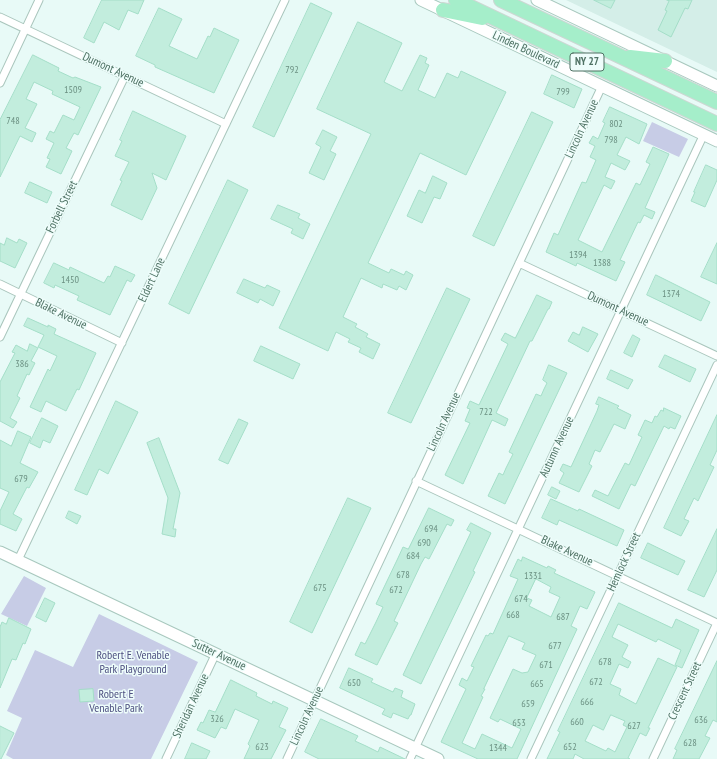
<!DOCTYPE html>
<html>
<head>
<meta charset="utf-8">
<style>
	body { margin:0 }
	canvas { display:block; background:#e8faf7 }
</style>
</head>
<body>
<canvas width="717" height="759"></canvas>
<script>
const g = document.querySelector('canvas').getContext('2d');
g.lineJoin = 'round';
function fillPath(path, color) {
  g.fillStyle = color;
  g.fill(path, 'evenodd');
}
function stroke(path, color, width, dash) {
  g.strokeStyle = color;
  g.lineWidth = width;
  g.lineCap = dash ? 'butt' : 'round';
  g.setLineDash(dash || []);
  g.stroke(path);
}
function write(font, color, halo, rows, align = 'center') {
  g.font = font + ' "PT Sans Narrow",sans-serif';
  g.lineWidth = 3;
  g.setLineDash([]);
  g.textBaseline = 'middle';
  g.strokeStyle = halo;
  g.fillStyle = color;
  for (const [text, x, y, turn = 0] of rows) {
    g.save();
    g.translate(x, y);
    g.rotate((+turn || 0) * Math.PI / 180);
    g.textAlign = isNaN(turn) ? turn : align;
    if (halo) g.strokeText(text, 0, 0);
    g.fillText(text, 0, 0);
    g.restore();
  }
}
const residential = new Path2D(`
	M566,0H717V72Z`);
const green = new Path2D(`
	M652,122L688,139L679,157L643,141Z
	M24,576L46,588L27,626L1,614Z
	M99,614L198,662L151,759H13L6,755L22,718L7,711L35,650L73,667Z`);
const building = new Path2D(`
	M102,0H144L138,14L128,10L119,30L104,22L94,43L84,38Z
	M594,0H615L611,8Z
	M667,0H692L688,9L685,8L671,37L658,30L667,11L665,10L669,1Z
	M311,3L332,13L274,137L253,127Z
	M159,8L182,19L169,46L197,59L208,36L210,37L214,28L239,40L214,93L155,67V65L136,56Z
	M358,22L402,43L384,82L402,91L420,55L427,58L425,63L429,65L418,90L435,98L447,73L458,78L461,71L506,92L466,175L420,153L368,263L389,273L391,269L404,275L406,271L413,275L406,290L399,286L397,290L383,284L382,288L361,278L343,317L357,324L355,327L368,334L366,337L380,344L373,359L359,352L361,348L348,342L350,339L336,332L328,351L279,328L371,134L317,109Z
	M33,55L59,68L58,71L73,78L75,77L101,87L78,135L74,133L66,148L72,151L61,174L46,167L50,159L47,158L54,143L46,139L50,131L54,133L63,115L74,120L80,107L52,94L53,91L34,82L26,99L37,104L25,128L36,133L32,142L20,136L0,177V120Z
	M552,75L582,89L574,108L544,94Z
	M610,107L647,124L639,144L626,137L617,155L630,161L625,170L611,163L605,177L615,181L611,189L604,185L578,240L602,252L636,183L640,185L650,164L646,162L653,147L669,154L645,208L655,212L652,219L644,215L640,223L638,222L620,260L625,262L616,281L577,263L576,266L546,252L554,233L558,235L582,182L586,183L596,160L590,157L595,146L589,143L593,136L598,139L605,123L603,122Z
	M133,111L186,136L166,180L152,173L157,188L142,220L111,205L122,181L120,180L129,162L115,156L122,141L120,140Z
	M532,112L553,122L494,246L473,236Z
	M323,130L337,137L330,151L336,154L324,180L309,173L321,147L316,144Z
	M706,165L717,170V180L705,207L691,201L695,192H694Z
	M433,176L447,183L440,199L434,197L422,223L407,216L419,190L425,193Z
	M228,180L248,190L189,314L169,304Z
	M30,182L52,192L47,203L25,193Z
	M278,205L300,214L298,218L310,224L303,239L291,233L293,229L271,219Z
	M7,238L17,243L19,239L27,243L15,268L0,261V243L4,245Z
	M717,243V284L701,277Z
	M54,263L69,270L70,267L104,283L108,276L110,277L115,266L135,275L131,282L127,280L110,315L77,300L79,296L55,285L54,288L44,283Z
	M656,275L710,302L701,321L647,295Z
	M244,279L265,288L267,285L280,291L273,306L260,299L258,303L237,293Z
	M447,288L470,299L411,423L388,413Z
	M537,295L552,302L549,309H548L532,341H530L496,413L508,419L505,426L492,420L463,484L445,475L470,423L465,421L470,409L467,408L470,401L479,405L508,344L501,340L505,333L515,338Z
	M28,318L48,327V325L56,329L54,334L96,353L79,390L77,389L66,411L46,401L41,412L30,407L48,369L50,371L57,356L38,347L44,335L24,326Z
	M583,327L598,334L588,352L568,341L573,332L579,335Z
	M633,335L640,339L632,357L624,353Z
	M30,344L38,348L31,361L35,363L29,375L27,374L17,396L20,398L10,418L17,422L13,428L0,421V382L15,353L12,352L16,345L27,351Z
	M261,346L300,364L293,379L254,361Z
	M665,355L696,369L690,382L659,367Z
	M549,365L567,373L505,504L488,496L499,473L503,475L506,468L513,454L509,452L536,394L541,396L544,389L547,383L543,380Z
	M611,370L633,380L628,389L607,379Z
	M599,397L619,406L617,408L631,415L625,429L614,424L600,452L595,450L589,464L592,466L579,492L559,483L564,473L560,470L563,464L571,467L597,411L599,405L596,404Z
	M116,401L138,412L108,474L99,469L87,495L75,490Z
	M664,408L681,416L675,429L670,427L669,429L664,426L635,486L631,484L619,509L592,496L595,490L608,496L625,463L629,465L642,437L638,435L645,420L652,423L655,416L657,417L661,410L663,411Z
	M717,415V450L710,465L714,467L698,501L694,498L684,519L689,521L681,536L664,528Z
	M42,418L58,426L50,443L43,440L40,448L30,443Z
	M239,419L248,423L228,464L219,460Z
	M18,431L31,437L20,463L38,472L29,488L27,487L13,514L22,519L16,531L0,524V511L9,492L0,488V440L11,446Z
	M159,438L180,493L173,529H176L175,537L162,534L168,498L147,443Z
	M552,487L560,491L556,499L548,495Z
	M348,498L371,508L312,633L290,622Z
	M551,499L578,511L579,509L624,530L617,546L559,520L557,525L542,518Z
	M429,508L454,520L451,526L447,524L429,559L425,557L421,564L394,621L398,623L377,665L355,655L361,642L365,644L376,622L383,607L376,604L398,558L403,547L408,549Z
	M69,511L81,516L77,524L66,518Z
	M471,523L491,533L473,571L475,572L421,684L403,675L471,532L467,530Z
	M717,529V570L704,597L688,590Z
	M648,543L685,561L678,575L641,558Z
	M523,557L547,568L548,566L556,570L554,573L595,592L587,609L580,606L571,626L577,629L517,759H478L441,742L466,689L459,685L462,678L467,681L474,667L471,666L486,635L488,636L490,633L493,634L518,579L510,576L518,559L521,561ZM536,579L551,587L549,592L560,597L551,617L529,606L532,600L527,598ZM509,636L525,643L522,649L536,655L528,672L522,673L513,669L490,718L498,722L500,719L521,729L512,748L482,734L475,749L462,743L483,697L481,696L485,689H484Z
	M45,598L55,603L46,622L36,617Z
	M619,603L672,628L676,619L699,630L682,668L675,665L681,650L658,639L656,642L618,624L612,637L628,645L622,657L631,662L628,668L619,664L610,684L621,689L619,695L636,704L658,658L677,667L648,728H650L646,736L640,733L628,758L630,759H584L575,754L573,759H547L560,732L558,731ZM611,715L625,721L623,725L627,727L615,752L608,748L606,751L585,741L593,725L603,730Z
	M9,618L31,629L25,644L23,643L16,660L12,659L0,688V627L2,622L6,624Z
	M717,661V722L713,720L705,736L710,738L699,759H673L677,750L675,749Z
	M349,668L373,679L371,682L393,692L395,688L403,691L401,697L415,704L411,715H410L408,719L393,713L391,718L382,714L385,709L340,688Z
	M231,680L257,693L256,696L272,704L273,701L288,708L279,727L286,730L271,759H244L250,746L248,744L259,720L235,709L226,729L221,727L215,738L197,730L201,722L203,723L209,710L215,712Z
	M93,689L94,701L80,702L79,690Z
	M321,719L358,736L355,741L366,746L378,752L380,747L405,759H319L305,752Z
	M0,726L14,733L1,759H0Z
	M192,743L210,751L206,759H185Z`);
const street = new Path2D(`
	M0,17L226,124
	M0,83L39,0
	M519,263L717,356
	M0,284L122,343
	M0,337L125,76
	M416,481L717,623
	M18,560L285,0
	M166,759L216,653
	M287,759L602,86
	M410,759L704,134
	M531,759L717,365
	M653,759L717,623`);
const secondary = new Path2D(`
	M421,0L717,141
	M537,0L717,86
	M0,552L438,759`);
const highway = new Path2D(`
	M456,0L717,124
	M501,0L717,102
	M443,10L482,18
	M630,57L665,61`);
const numberNames = [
	["792",292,70],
	["1509",73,90],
	["799",563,92],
	["748",13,121],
	["802",616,124],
	["798",611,140],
	["1394",578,255],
	["1388",602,263],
	["1450",70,280],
	["1374",671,294],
	["386",22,364],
	["722",486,412],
	["679",21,479],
	["694",431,529],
	["690",424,543],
	["684",413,556],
	["678",403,575],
	["1331",533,576],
	["675",320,588],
	["672",396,590],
	["674",521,599],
	["668",513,615],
	["687",563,617],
	["677",555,646],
	["678",605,662],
	["671",546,665],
	["672",596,682],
	["650",354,683],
	["665",537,684],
	["666",587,702],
	["659",528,704],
	["326",217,719],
	["636",701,720],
	["660",577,722],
	["653",519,723],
	["627",634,726],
	["628",690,743],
	["623",262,747],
	["652",570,747],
	["1344",498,748]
];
const shields = [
	[587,62,34]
];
const shieldNames = [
	["NY 27",587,62]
];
const streetNames = [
	["Linden Boulevard",526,50,25],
	["Dumont Avenue",113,70,25],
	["Lincoln Avenue",582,129,-65],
	["Forbell Street",62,207,-64],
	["Eldert Lane",152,280,-65],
	["Dumont Avenue",618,309,25],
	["Blake Avenue",61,314,26],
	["Lincoln Avenue",444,422,-65],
	["Autumn Avenue",557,447,-65],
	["Blake Avenue",567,551,25],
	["Hemlock Street",624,562,-65],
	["Sutter Avenue",219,655,25],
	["Crescent Street",685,691,-65],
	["Sheridan Avenue",191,706,-65],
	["Lincoln Avenue",307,716,-65]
];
const parkNames = [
	["Robert E. Venable",133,656],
	["Park Playground",133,670],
	["Robert E",116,695],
	["Venable Park",116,709]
];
fillPath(residential, '#d4eee8');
fillPath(green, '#c7cce6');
fillPath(building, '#c2eddd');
stroke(building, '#a4dec8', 1);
stroke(street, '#aac6bd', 9);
stroke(secondary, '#a8c8be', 13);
stroke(highway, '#cdd7d3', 16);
stroke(street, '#fff', 7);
stroke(secondary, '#fff', 11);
stroke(highway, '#a5eeca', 14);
write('10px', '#6b9082', null, numberNames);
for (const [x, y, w] of shields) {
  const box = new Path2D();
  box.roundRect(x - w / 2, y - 9, w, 18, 3);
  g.fillStyle = '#eefdfb';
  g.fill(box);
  stroke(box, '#4e7163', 1);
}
write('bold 11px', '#4e7163', null, shieldNames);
write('12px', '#4e7163', '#eefdfb', streetNames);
write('12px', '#4e5081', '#eefdfb', parkNames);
</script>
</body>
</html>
